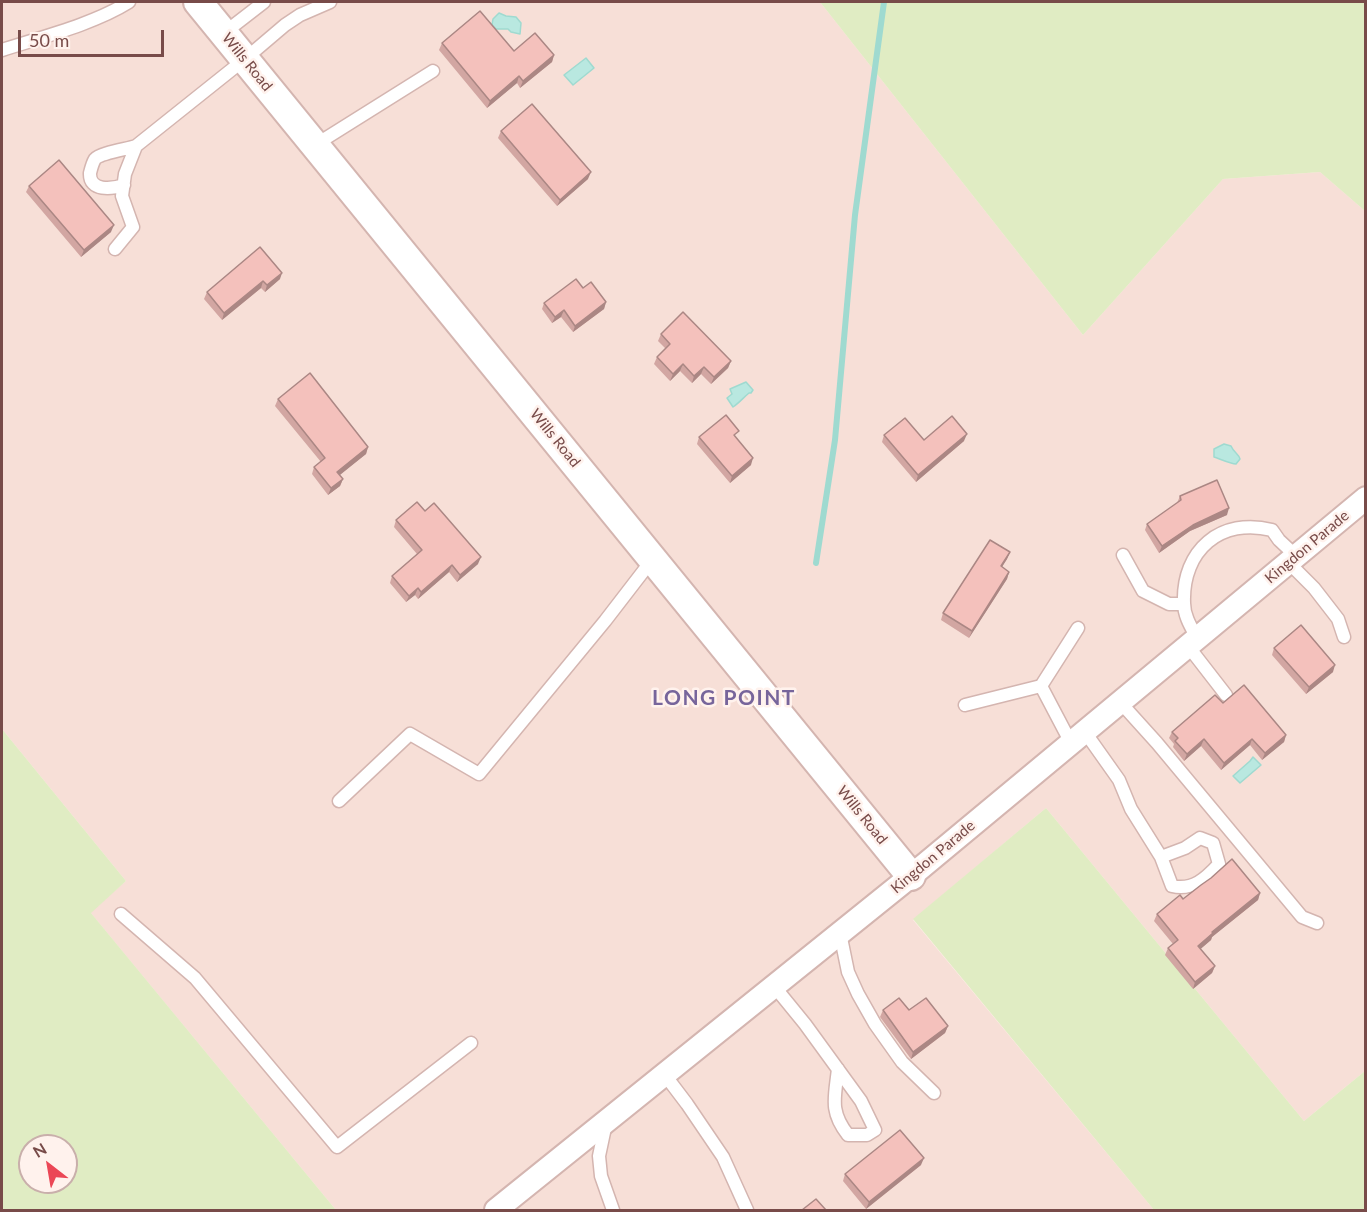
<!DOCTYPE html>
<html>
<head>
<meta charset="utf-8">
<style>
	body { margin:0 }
	#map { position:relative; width:1367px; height:1212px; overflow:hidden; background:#fdede6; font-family:Lato,sans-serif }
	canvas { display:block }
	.frame { position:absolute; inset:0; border:3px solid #784b49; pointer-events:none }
	.north { position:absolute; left:18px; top:1134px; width:60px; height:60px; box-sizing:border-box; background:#fff2ed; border:2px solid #c9afab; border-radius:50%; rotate:329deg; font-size:16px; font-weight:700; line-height:24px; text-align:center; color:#784b49 }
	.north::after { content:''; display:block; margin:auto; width:21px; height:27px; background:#eb4756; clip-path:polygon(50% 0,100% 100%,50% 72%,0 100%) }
	.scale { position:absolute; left:18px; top:30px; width:146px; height:27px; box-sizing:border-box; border:3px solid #784b49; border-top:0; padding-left:8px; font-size:18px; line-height:21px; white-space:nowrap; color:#784b49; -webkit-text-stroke:4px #fff2ed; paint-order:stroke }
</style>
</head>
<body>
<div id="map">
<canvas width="1367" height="1212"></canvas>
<div class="frame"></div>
<div class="north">N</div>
<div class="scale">50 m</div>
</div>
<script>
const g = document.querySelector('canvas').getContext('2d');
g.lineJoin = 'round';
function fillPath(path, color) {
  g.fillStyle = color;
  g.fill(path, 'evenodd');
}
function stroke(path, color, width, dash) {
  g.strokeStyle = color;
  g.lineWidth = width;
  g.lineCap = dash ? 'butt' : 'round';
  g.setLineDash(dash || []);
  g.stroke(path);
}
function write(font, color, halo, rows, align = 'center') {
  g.font = font + ' Lato,sans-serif';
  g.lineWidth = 5;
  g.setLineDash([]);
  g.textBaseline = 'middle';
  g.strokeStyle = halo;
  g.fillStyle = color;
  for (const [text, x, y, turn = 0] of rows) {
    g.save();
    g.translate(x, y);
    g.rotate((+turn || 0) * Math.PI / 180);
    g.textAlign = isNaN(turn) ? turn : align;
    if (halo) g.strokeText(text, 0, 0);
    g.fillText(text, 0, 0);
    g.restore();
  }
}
const residential = new Path2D(`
	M2,2H820L1083,335L1223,179L1320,172L1365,211V1071L1304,1121L1046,808L913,920L1154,1210H336L90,912L126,881L2,729Z`);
const green = new Path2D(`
	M820,2H1365V211L1320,172L1223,179L1083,335Z
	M2,729L126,881L91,913L336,1210H2ZM30,1146H66V1182H30Z
	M1046,808L1304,1121L1365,1071V1210H1154L913,919Z`);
const water = new Path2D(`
	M499,13L506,16L516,17L521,23L520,34L511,32L508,29H496L492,25L493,19Z
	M586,58L594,68L573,85L564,75Z
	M746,382L753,390L751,393H749C743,398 739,403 733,407L727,398L732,394L730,389Z
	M1224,444L1231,446C1234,453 1239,454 1240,459L1236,464C1231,464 1220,459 1214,457V449Z
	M1253,757L1261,765L1240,783L1233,776L1250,761Z`);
const stream = new Path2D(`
	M816,563L835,440L855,215L884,2`);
const service = new Path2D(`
	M224,33L264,2
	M2,50C42,37 94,24 129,2
	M315,145L433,71
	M124,185C112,189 89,192 90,173C91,169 93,162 95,159C100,153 127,149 136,146
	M115,249L133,227L122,196L125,174L136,146L245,59L285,25L300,15L330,2
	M1123,555L1143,591L1169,604H1184
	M1289,563L1314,588L1338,619L1344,637
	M1197,638C1191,627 1184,616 1184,603C1182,550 1221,517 1272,530L1279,540L1296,556
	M1188,646L1226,695
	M1120,702L1157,743L1302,917L1317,923
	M965,705L1041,686
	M1085,732L1119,780L1131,809L1161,857L1172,886C1193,891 1206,878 1219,864L1213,843L1200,838L1185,848L1161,857
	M1071,743L1041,686L1078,628
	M339,801L410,734L479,774L605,621L652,560
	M121,914L195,978L337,1147L471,1043
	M840,933L848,972L858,994L875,1024L902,1062L934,1093
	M774,986L805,1024L861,1101L875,1130L867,1135H848C829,1111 835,1097 838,1069
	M665,1075L687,1104L723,1157L747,1210
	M606,1123L599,1156L601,1176L613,1210`);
const minor = new Path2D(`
	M496,1210L911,876L1366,498`);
const tertiary = new Path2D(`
	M198,2L911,876`);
const wall = new Path2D(`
	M442,43L514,51L554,55L552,62L520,88L517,83L487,108L439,50Z
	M501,131L588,179L557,206L498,138Z
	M29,186L111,232L81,257L26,192Z
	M260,247L280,279L265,292L261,288L222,320L204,299L207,292Z
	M583,288L606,302L604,309L573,332L561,317L552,323L542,309L544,303Z
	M661,334L731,361L728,368L711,384L701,374L692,383L680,371L670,381L654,364L657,357L666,349L658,341Z
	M278,399L368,447L366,454L339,475L343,479L340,486L328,495L312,474L314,467L321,462L275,406Z
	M884,435L924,440L964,441L916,482L882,442Z
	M699,437L737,438L751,465L730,483L697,444Z
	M1180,496L1227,515L1190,531L1159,553L1145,530L1147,524L1177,503Z
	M425,511L478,564L457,582L449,572L418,599L415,595L406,602L390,583L392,576L417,554L394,527L396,520Z
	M1010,552L1007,559L1002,567L1009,572L1007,579L969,638L941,620L943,613Z
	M1274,648L1333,672L1306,694L1272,655Z
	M1223,703L1286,735L1284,742L1262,760L1250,745L1221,770L1201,746L1184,761L1173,747L1174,744L1169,738L1172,732Z
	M1260,893L1258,900L1212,937L1211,940L1200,949L1215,966L1212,973L1193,989L1165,955L1168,948L1173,944L1154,921L1157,914Z
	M883,1010H909L948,1026L945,1033L911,1059L880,1017Z
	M921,1165L866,1209L843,1181L845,1174Z`);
const shadedWall = new Path2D(`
	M554,55L552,62L520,88L523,81Z
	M519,76L517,83L487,108L490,101Z
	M591,172L588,179L557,206L560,200Z
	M114,225L111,232L81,257L84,250Z
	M282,273L280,279L265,292L267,285Z
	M263,281L261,288L222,320L224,313Z
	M606,302L604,309L573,332L575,326Z
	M564,310L561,317L552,323L555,317Z
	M731,361L728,368L711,384L714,377Z
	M683,364L680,371L670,381L673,374Z
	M704,367L701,374L692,383L694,376Z
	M967,434L964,441L916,482L918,475Z
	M368,447L366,454L335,479L337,472Z
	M753,458L751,465L730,483L732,476Z
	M343,479L340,486L328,495L331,488Z
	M1229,508L1227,515L1190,531L1159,553L1162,546L1193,525Z
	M1010,552L1007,559L998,573L1001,566Z
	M481,557L478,564L457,582L460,575Z
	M452,565L449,572L418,599L421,592Z
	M1009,572L1007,579L969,638L972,631Z
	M418,588L415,595L406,602L409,596Z
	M1335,665L1333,672L1306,694L1309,687Z
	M1286,735L1284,742L1262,760L1265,753Z
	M1204,739L1201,746L1184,761L1187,754Z
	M1252,739L1250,745L1221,770L1224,763Z
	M1260,893L1258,900L1212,937L1211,940L1196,953L1198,946L1212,932Z
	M1215,966L1212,973L1193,989L1195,982Z
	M948,1026L945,1033L911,1059L913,1052Z
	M924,1158L921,1165L866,1209L869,1202Z`);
const building = new Path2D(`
	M480,11L514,51L535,33L554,55L523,81L519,76L490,101L442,43Z
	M532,104L591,172L560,200L501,131Z
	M59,160L114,225L84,250L29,186Z
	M260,247L282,273L267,285L263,281L224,313L207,292Z
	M576,279L583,288L591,282L606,302L575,326L564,310L555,317L544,303Z
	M683,312L731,361L714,377L704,367L694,376L683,364L673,374L657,357L670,344L661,334Z
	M310,373L368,447L337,472L343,479L331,488L314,467L325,458L278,399Z
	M726,415L739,431L734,435L753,458L732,476L699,437Z
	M952,416L967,434L918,475L884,435L905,418L924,440Z
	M1217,480L1229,508L1193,525L1162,546L1147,524L1181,500L1180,496Z
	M417,502L425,511L434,503L481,557L460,575L452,565L421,592L418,588L409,596L392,576L422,550L396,520Z
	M990,540L1010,552L1001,566L1009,572L972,631L943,613Z
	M1301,625L1335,665L1309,687L1274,648Z
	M1244,685L1286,735L1265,753L1252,739L1224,763L1204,739L1187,754L1175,741L1178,738L1172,732L1215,695L1223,703Z
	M1232,859L1260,893L1212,932L1213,933L1198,946L1215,966L1195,982L1168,948L1178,940L1157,914L1180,895L1183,899L1201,885L1211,878Z
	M899,998L909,1010L926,998L948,1026L913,1052L883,1010Z
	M900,1130L924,1158L869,1202L845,1174Z
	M816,1199L826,1210H802Z`);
const streetNames = [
	["Wills Road",247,62,51],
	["Wills Road",555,438,51],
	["Kingdon Parade",1307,547,-40],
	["Wills Road",862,815,51],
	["Kingdon Parade",933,857,-40]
];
const districtNames = [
	["LONG POINT",724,698]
];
fillPath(residential, '#f7dfd7');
fillPath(green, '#e0ecc3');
fillPath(water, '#b9e8e0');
stroke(water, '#9fdad0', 1.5);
stroke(stream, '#9fdad0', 6);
stroke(service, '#d4b5b0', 15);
stroke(minor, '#d4b5b0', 26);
stroke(tertiary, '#d4b5b0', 32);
stroke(service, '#fff', 12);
stroke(minor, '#fff', 22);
stroke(tertiary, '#fff', 28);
fillPath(wall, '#d2a6a2');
fillPath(shadedWall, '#ab8784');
fillPath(building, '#f4c1bc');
stroke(building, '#ab8784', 1.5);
write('15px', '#784b49', '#fff2ed', streetNames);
g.letterSpacing = '1.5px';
write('bold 21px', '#77659b', '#fff2ed', districtNames);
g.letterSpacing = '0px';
</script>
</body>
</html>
